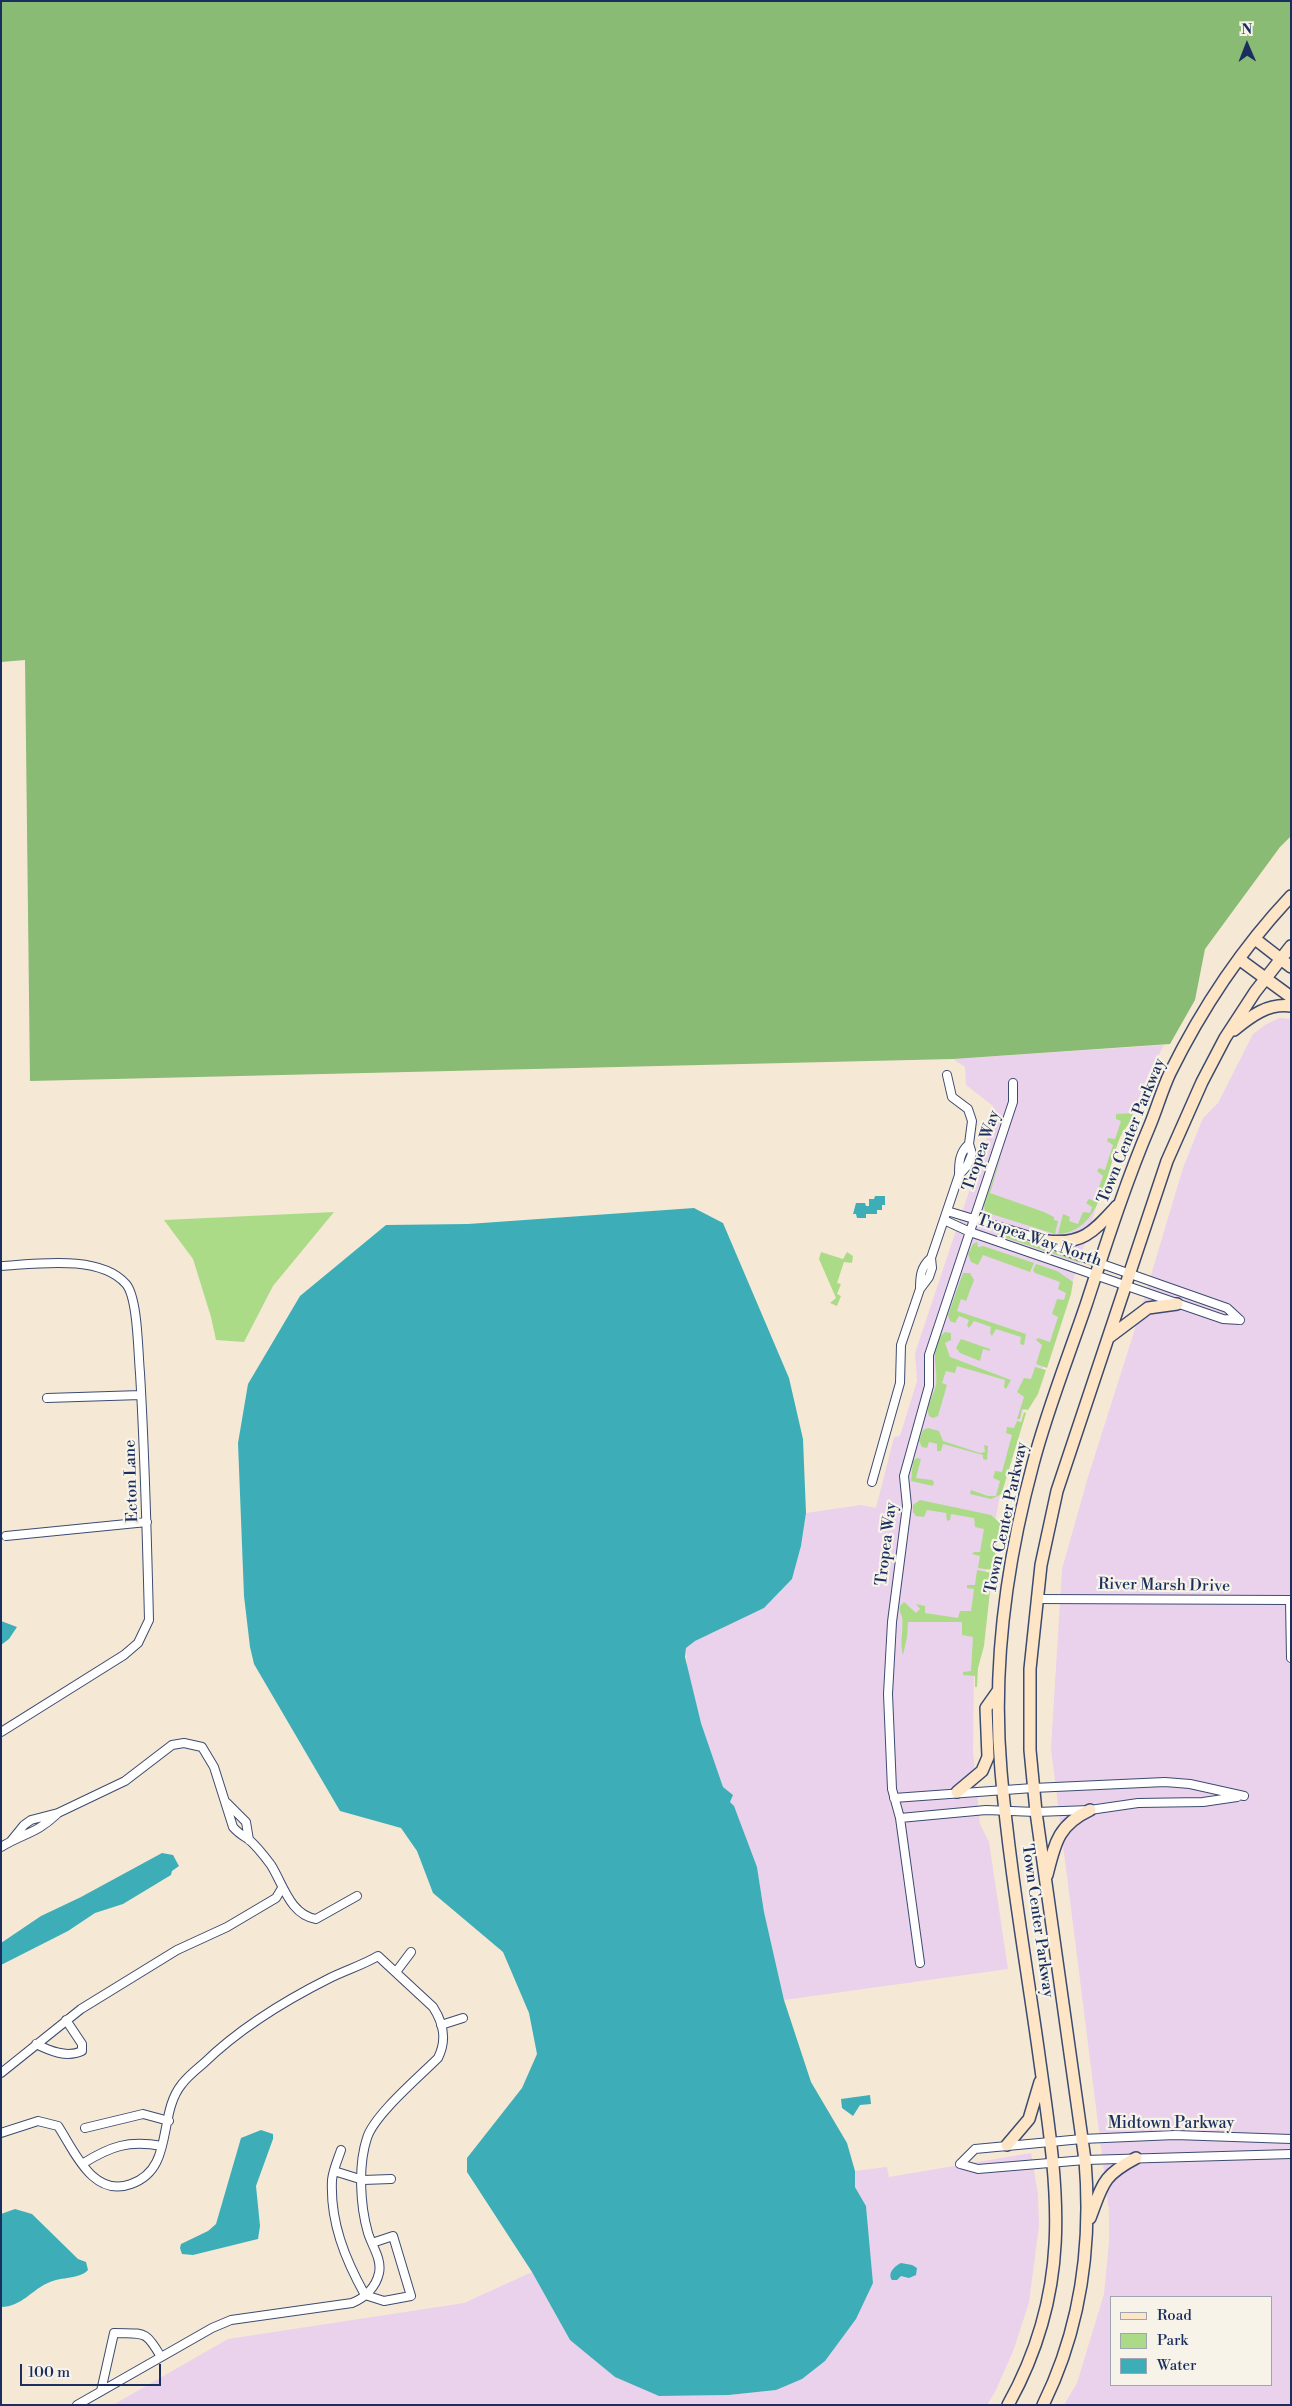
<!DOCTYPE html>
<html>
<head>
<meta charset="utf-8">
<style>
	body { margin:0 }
	#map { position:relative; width:1292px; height:2406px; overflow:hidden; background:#f5e9d5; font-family:"Libre Bodoni",serif }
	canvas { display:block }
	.frame { position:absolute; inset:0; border:2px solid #1b2f5e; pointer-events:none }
	.legend { position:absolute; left:1110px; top:2296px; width:162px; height:90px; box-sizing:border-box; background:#f7f3e8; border:1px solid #9fa5b1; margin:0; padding:6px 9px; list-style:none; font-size:15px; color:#1b2f5e }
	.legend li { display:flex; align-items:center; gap:10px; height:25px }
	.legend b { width:25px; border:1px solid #9fa5b1 }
	.north { position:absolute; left:1222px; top:20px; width:50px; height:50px; -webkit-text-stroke:4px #f7f3e8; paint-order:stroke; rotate:359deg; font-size:14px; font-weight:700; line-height:20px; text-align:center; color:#1b2f5e }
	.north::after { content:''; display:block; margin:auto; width:18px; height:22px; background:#1b2f5e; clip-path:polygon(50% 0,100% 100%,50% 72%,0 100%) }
	.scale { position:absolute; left:20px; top:2364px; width:141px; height:22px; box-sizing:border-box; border:2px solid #1b2f5e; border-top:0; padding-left:6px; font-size:15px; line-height:18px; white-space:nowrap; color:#1b2f5e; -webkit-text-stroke:4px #f7f3e8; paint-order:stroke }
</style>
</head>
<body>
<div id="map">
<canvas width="1292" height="2406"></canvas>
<div class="frame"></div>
<ul class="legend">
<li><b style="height:6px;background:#fde5c5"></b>Road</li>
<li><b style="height:14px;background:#acdb88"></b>Park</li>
<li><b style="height:14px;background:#3daeb8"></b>Water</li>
</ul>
<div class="north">N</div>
<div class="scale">100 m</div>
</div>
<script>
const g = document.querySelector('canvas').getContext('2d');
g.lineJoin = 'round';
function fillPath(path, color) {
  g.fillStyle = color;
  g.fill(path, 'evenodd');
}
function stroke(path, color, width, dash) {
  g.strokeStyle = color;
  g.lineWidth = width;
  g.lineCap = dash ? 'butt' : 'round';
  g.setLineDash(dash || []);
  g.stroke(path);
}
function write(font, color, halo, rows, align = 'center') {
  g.font = font + ' "Libre Bodoni",serif';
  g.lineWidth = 4.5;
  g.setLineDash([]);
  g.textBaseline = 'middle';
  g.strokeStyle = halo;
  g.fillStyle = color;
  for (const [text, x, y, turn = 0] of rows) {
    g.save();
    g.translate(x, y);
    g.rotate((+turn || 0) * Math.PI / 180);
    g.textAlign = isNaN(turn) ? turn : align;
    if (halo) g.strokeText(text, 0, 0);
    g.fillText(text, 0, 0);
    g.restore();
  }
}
const built = new Path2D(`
	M1279,1018L1291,1019V2405H1064L1077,2383L1104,2294L1109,2242V2211L1051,1749L1062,1569L1088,1477L1134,1332L1183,1168L1203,1118L1218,1103L1253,1034L1265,1025ZM1111,2297H1271V2385H1111Z
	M1164,1045L1148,1075L1132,1116L1120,1132L1070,1290L1034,1392L1024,1409L1002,1484L981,1598L974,1667L973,1751L980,1824L989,1842L1008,1969L784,2000L764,1912L757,1867L730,1801L733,1795L723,1787L701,1723L687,1669L686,1648L695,1641L764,1608L778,1594L792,1579L801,1546L806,1513L861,1505L876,1508L894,1437L900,1436L917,1381L915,1353L994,1117L993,1106L966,1085L965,1067L953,1059Z
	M1031,2153L1038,2194L1039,2226L1029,2302L1014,2349L995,2392L987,2405H113L228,2339L464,2303L532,2272L570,2340L660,2396L729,2395L776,2390L873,2283L866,2206L855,2186V2171L887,2167L889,2177Z`);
const green = new Path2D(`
	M1133,1113C1132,1122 1122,1131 1119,1140C1106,1174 1101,1232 1058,1234L1063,1214L1070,1217L1069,1221L1078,1224L1083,1212L1090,1213L1092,1207L1086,1203L1089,1199L1094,1201L1103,1176L1097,1171L1099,1168L1105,1170L1113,1145L1107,1141L1108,1138L1115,1139L1121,1121L1116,1119V1114Z
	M1002,1154L990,1193L1044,1212L1054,1217V1220L1058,1221L1055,1234L985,1212L984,1205Z
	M334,1212L273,1286L244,1342L216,1340L211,1317L193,1259L164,1220Z
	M1002,1233L1073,1257L1081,1263L1000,1236Z
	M977,1242L978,1247L983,1246L1034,1263L1030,1272L983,1255L978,1265L971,1262L968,1254L973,1244Z
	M821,1252L843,1259L847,1252L853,1256L852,1263L844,1262L837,1283L841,1284L837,1294L841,1296L837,1306L830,1303L836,1298L819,1259Z
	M1036,1264L1057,1271L1073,1282L1071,1294L1047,1368L1036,1364L1042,1345L1036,1340L1038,1338L1050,1342L1058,1317L1052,1314L1057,1299L1064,1300L1066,1293L1058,1289L1060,1282L1035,1273L1033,1270Z
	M963,1273H970L974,1280L966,1301L961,1299L957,1311L1026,1334L1024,1345L1020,1344L1021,1337L996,1329L992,1336L990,1333L991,1327L974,1321L969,1328L967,1325L969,1320L959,1316L955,1323L950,1321L948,1315Z
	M945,1332L951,1333V1340L945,1343L950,1357L1011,1380L1006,1389L1004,1387L1005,1380L957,1366L955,1373L946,1371L942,1383L947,1385L938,1416L933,1418L929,1416C925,1406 934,1395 936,1385C939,1369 927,1344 945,1332Z
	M961,1339L990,1349V1351L983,1349L980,1361L960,1353L956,1348Z
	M1035,1367L1046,1370L1038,1394L1028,1410L1022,1409L1020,1419H1017L1024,1397L1017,1392L1024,1378L1031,1379Z
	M1024,1412L1026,1413L1003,1489L1004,1493L991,1499L970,1494L971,1490L988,1496H996L1000,1481L993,1478L995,1471L1002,1472L1012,1435L1006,1433L1007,1427L1014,1428L1017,1421L1021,1422Z
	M928,1428L939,1431L943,1441L980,1453L985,1452L984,1445L988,1446L987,1460L983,1459V1455L943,1444L941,1451H937V1444L929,1442L927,1448L922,1447L919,1441L923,1430Z
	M917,1458L921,1459L916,1478L932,1480L934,1482L933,1486L911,1481L913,1461Z
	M920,1500L991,1515L1003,1526L998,1536L993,1570L978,1568L980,1556L972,1554L974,1552H980L984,1529L975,1527L974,1518L951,1514L950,1520L947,1521L946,1513L927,1510L924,1517L916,1516L913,1512V1505Z
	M977,1570L992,1573L984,1646L978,1668L977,1687H975V1676L963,1675V1672L971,1671L973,1637L962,1635V1622H908L907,1637L903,1655C899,1643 904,1629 902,1617C901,1614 899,1611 900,1606L904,1602L916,1613L920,1609L916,1604L925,1606V1613L958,1618L960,1611H971L974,1589L967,1588V1585H975Z`);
const forest = new Path2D(`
	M1,1H1291V836L1280,847L1205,949L1195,1000L1170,1044L953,1059L30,1081L25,660L1,662Z`);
const water = new Path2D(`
	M875,1196H885V1205H882V1210H877V1214H866V1218H857L856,1214H853L856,1203H865L866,1206H869V1199H874Z
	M694,1208L723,1223L789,1378L803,1439L806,1513L801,1546L792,1579L764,1608L695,1641L686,1648L685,1657L701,1723L723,1787L733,1795L730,1802L734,1806L757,1867L764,1912L784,2000L811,2082L847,2143L855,2171V2187L866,2206L873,2283L856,2319L825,2361L802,2379L776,2390L729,2395L659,2396L615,2377L570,2340L532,2272L467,2172V2158L522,2088L537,2054L529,2013L503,1952L433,1893L417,1851L401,1828L340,1811L254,1664L250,1647L244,1596L238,1443L248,1384L300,1296L386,1225L468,1224Z
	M1,1621L17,1627L9,1639L1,1645Z
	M162,1853L173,1855L179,1866L172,1871L171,1875L123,1904L95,1913L68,1931L1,1965V1943L41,1916L81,1897Z
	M870,2095L871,2104L860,2105L853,2116L842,2108L841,2099Z
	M261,2130L273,2134V2139L256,2186L260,2226L258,2239L193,2255L182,2254L180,2248L181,2244L208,2231L216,2224L241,2138Z
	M15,2209L32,2214L78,2259L86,2262L88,2270C80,2279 61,2277 50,2282C32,2289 22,2307 1,2307V2214Z
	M901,2263L912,2265L917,2268L916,2275L909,2278L901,2276L897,2280H892C887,2273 895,2266 901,2263Z`);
const street = new Path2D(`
	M947,1075L952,1097L968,1109L972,1121L969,1144L972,1154L967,1166L959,1175
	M947,1211L1047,1241L1065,1251L1227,1308L1240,1320
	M944,1220L970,1232L1223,1319L1240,1320
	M1,1266C36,1264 100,1254 126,1284C138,1298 138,1353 140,1373C145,1456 147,1538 149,1620L138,1643L124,1655L1,1732
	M920,1289C920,1275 921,1267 931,1258
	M47,1398L141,1395
	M872,1482L900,1383L901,1345L920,1289L929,1277L932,1268L931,1258L959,1175C959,1163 959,1153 969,1144
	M6,1536L147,1522
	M1036,1599L1291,1600
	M1290,1600L1291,1658
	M894,1798L1033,1788L1165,1782L1190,1784L1244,1796
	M227,1803L246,1822L249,1840
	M900,1818L986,1810L1036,1812L1090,1810L1138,1803L1203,1802L1237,1797
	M11,1841L24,1825L31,1820L58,1813L125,1781L172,1745L184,1743L202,1747L214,1767L233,1827C238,1833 242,1835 248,1839C256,1845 265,1857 271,1865C283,1884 290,1915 316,1919L357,1896
	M1,1847C24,1833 36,1834 57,1814
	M920,1963L900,1818L892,1789L888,1694L892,1622L907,1506L904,1476L929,1386V1355L1013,1102V1083
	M396,1972L411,1952
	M441,2025L463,2018
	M36,2044C50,2051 67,2058 82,2051V2044L66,2020
	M1,2073L81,2009L177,1950L227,1927L276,1898L282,1888
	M85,2128L143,2114L169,2121
	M1,2133L38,2121L58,2126C75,2152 93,2198 131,2184C175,2169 157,2114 182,2084C188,2076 197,2069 204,2063C241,2027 284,2001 330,1978C346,1970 363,1965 378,1956L433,2007C444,2024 447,2040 438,2058C420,2076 374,2115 367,2138C358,2165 360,2205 368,2233C372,2246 382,2259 379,2273C376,2287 365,2298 352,2303L231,2320L212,2328L77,2405
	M341,2150C338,2159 333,2170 332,2180C330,2222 345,2259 365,2295L384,2301L411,2296L393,2236L372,2243
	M82,2164C111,2146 128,2140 162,2146
	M960,2164L975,2149L1082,2139L1175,2135L1291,2139
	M960,2164L978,2169L1085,2160L1291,2154
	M334,2171L363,2180L391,2179
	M101,2391L114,2333C144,2334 145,2329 161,2357`);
const secondary = new Path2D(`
	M1255,939L1291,967
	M1239,959L1291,997
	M1234,1030C1251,1016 1268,1003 1291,1006
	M1047,1241C1083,1245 1094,1231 1117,1206
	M1108,1338L1148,1308L1177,1304
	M957,1792L982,1771L988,1757L986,1708L998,1691
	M1047,1875C1055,1843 1058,1825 1090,1810
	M1007,2145L1029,2119L1040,2082
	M1090,2218C1103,2184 1102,2176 1136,2158
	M1008,2405C1077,2281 1056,2180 1038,2048C1025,1956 1009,1864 1001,1771C992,1668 1006,1564 1033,1464C1047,1410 1068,1358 1086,1305C1106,1244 1125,1184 1150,1125C1157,1108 1162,1090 1170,1073C1201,1010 1243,947 1291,896
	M1043,2405C1081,2328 1092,2244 1085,2160L1036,1812L1030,1750V1669L1041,1565L1057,1491L1167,1161L1202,1082L1225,1038L1255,992L1291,946`);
const streetNames = [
	["Town Center Parkway",1132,1131,-68],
	["Tropea Way",982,1151,-71],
	["Tropea Way North",1039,1241,19],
	["Ecton Lane",132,1481,-92],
	["Town Center Parkway",1007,1518,-78],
	["Tropea Way",887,1544,-83],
	["River Marsh Drive",1164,1586,1],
	["Town Center Parkway",1037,1921,82],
	["Midtown Parkway",1171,2124]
];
fillPath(built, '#ead1ec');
fillPath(green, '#acdb88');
fillPath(forest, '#89bb74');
fillPath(water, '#3daeb8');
stroke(street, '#3c4b70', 10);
stroke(secondary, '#3c4b70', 14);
stroke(street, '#fff', 8);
stroke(secondary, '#fde5c5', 11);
write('16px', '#1b2f5e', '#f7f3e8', streetNames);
</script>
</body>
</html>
